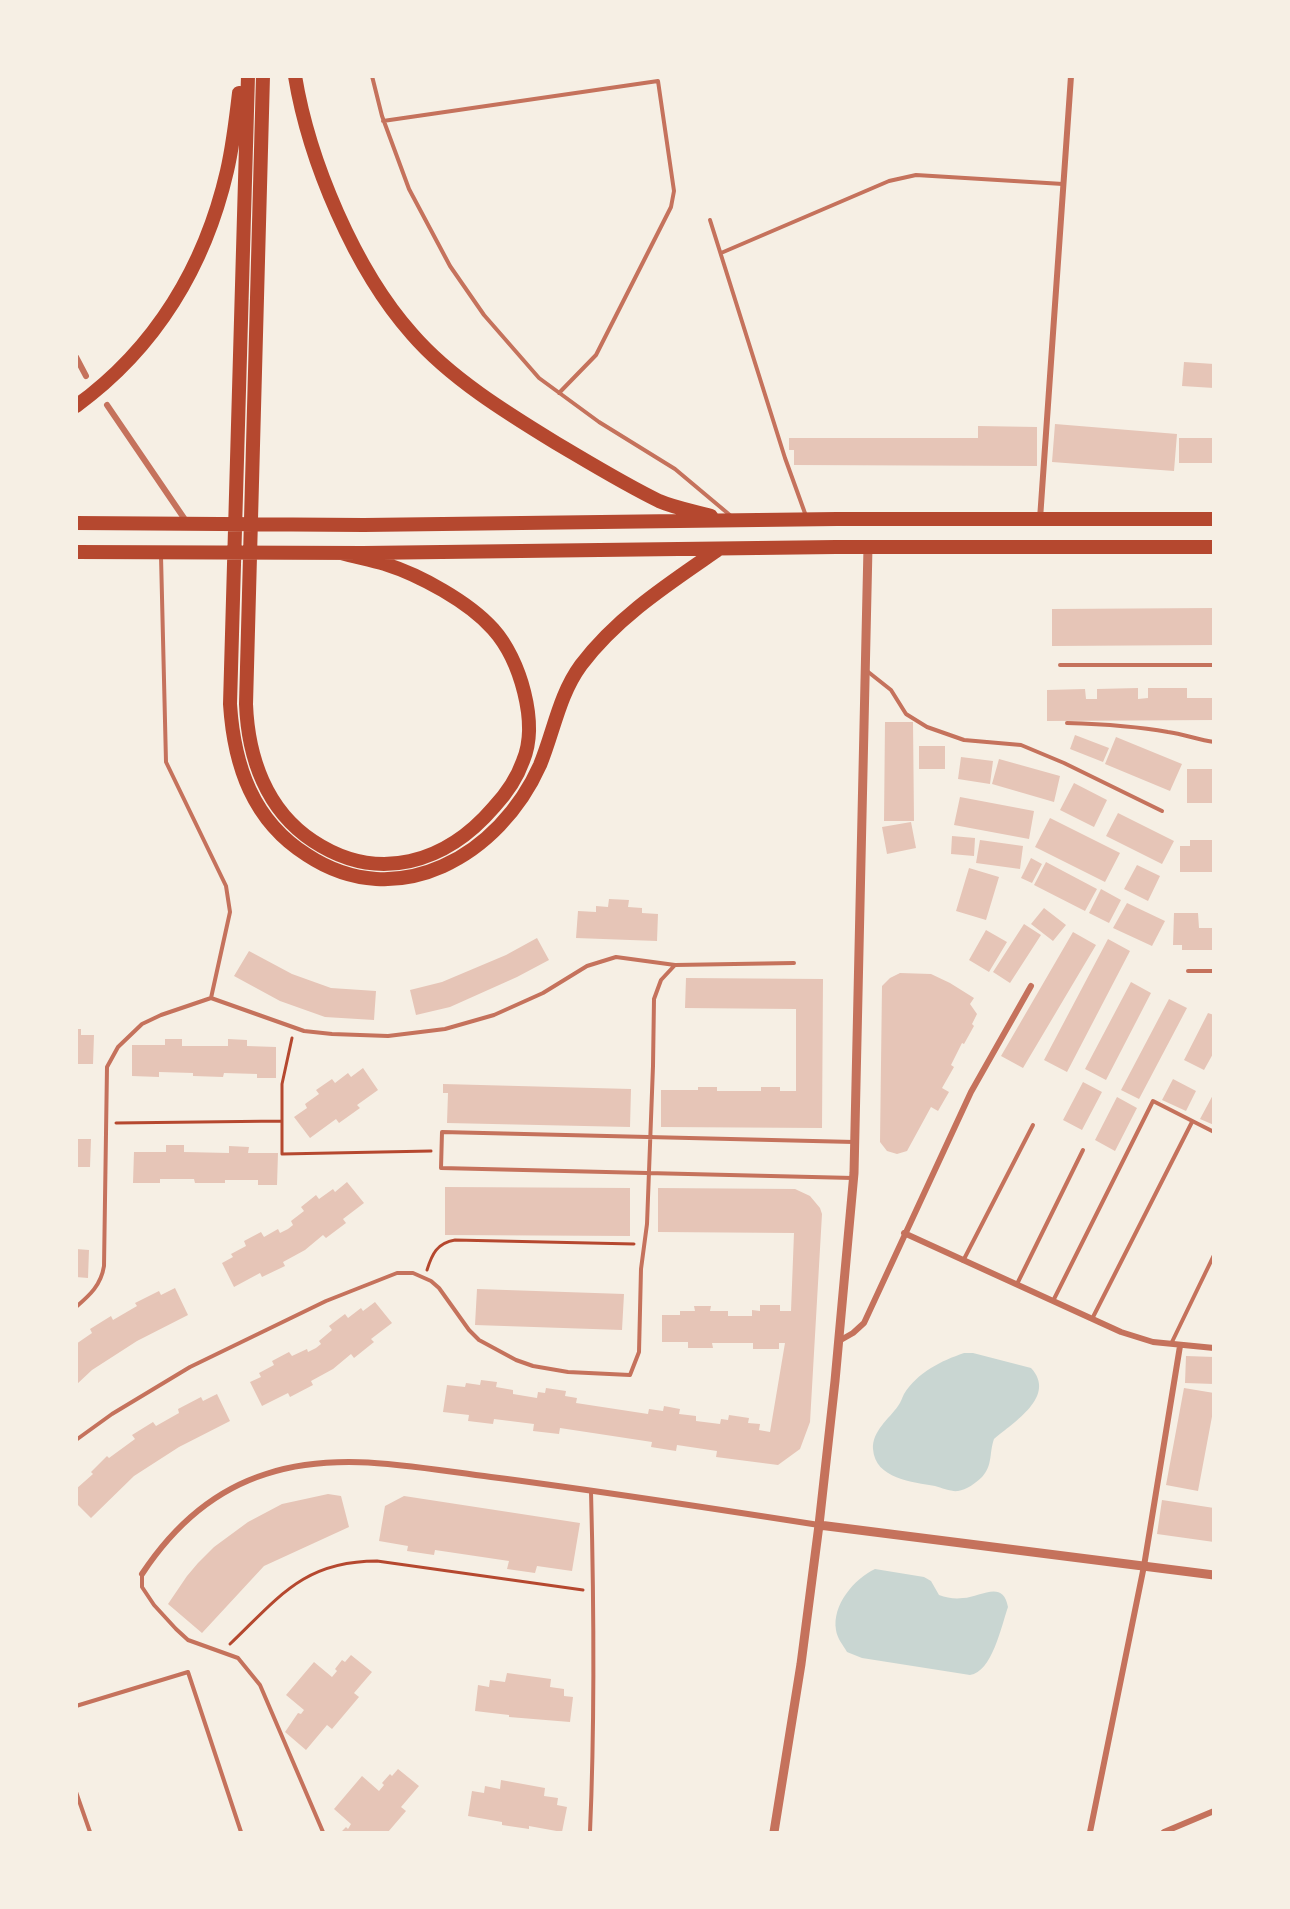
<!DOCTYPE html>
<html>
<head>
<meta charset="utf-8">
<style>
	body { margin:0 }
	#map { position:relative; width:1290px; height:1909px; overflow:hidden; background:#f6efe4; font-family:Jost,sans-serif }
	canvas { display:block }
	.frame { position:absolute; inset:0; border:78px solid #f6efe4; pointer-events:none }
</style>
</head>
<body>
<div id="map">
<canvas width="1290" height="1909"></canvas>
<div class="frame"></div>
</div>
<script>
const g = document.querySelector('canvas').getContext('2d');
g.lineJoin = 'round';
function fillPath(path, color) {
  g.fillStyle = color;
  g.fill(path, 'evenodd');
}
function stroke(path, color, width, dash) {
  g.strokeStyle = color;
  g.lineWidth = width;
  g.lineCap = dash ? 'butt' : 'round';
  g.setLineDash(dash || []);
  g.stroke(path);
}
const water = new Path2D(`
	M964,1353H973L1031,1368C1057,1396 1014,1422 994,1439C989,1453 993,1465 982,1477C976,1483 966,1490 958,1491C952,1492 942,1488 935,1486C913,1482 875,1479 873,1449C872,1431 889,1419 898,1406C901,1402 902,1398 904,1394C918,1372 941,1361 964,1353Z
	M875,1569L924,1577L931,1581L939,1595C947,1598 955,1599 963,1598C981,1597 1003,1579 1008,1607C1001,1627 992,1672 970,1675L862,1658L847,1652C843,1645 837,1638 836,1630C832,1605 854,1579 875,1569Z`);
const building = new Path2D(`
	M1184,362L1214,364V388L1182,386Z
	M1055,424L1177,434L1174,471L1052,462Z
	M978,426L1037,427V466L794,465V450H789V438H978Z
	M1179,438H1214V463H1179Z
	M1214,608V645L1052,646V609Z
	M1138,688V699L1148,698V688H1187V698H1214V720L1047,721V690L1085,689L1086,699H1097V689Z
	M885,722H913L914,821H884Z
	M1075,735L1109,748L1103,762L1070,749Z
	M1116,737L1182,764L1170,791L1105,764Z
	M919,746H945V769H919Z
	M961,757L993,761L990,784L958,779Z
	M999,759L1060,776L1054,802L992,784Z
	M1187,769H1214V803H1187Z
	M1074,783L1107,800L1094,827L1060,810Z
	M960,797L1034,811L1029,839L954,825Z
	M1118,813L1174,841L1162,864L1106,836Z
	M1050,818L1120,853L1105,882L1035,847Z
	M911,822L916,848L887,854L882,827Z
	M952,836L975,838L974,856L951,854Z
	M980,840L1023,846L1020,869L976,863Z
	M1190,840H1214V872H1180V846H1190Z
	M1031,858L1042,864L1032,883L1021,878Z
	M1046,862L1097,889L1085,911L1034,885Z
	M1137,865L1160,876L1148,901L1124,889Z
	M969,868L999,877L986,920L956,911Z
	M1101,889L1121,900L1109,923L1089,913Z
	M609,899L629,900L628,907L642,908V913L658,914L657,941L576,938L578,911L596,912V906L608,907Z
	M1127,903L1165,921L1152,946L1113,928Z
	M1044,908L1066,925L1053,941L1031,924Z
	M1174,913H1198L1199,928H1214V950H1182V945H1173Z
	M1024,924L1041,935L1010,983L993,972Z
	M986,930L1007,942L989,972L969,960Z
	M1073,932L1096,945L1023,1068L1001,1056Z
	M537,938L549,960L517,977L450,1007L416,1015L410,990L442,982L506,955Z
	M1108,939L1130,951L1067,1072L1044,1060Z
	M249,951L292,974L331,988L376,991L374,1020L325,1017L280,1001L234,976Z
	M900,973L931,974L950,983L974,998L970,1004L977,1014L972,1024L974,1026L964,1044L962,1043L951,1065L954,1067L942,1088L949,1092L938,1111L931,1107L907,1151L897,1154L887,1151L880,1142L882,986L890,978Z
	M686,978L823,979L822,1128L661,1127V1090H698V1087H717V1091H761V1087H780V1091H796V1009L685,1008Z
	M1131,982L1151,993L1106,1080L1085,1069Z
	M1169,999L1187,1008L1139,1099L1121,1090Z
	M1208,1013L1214,1015V1052L1204,1070L1184,1060Z
	M76,1029H81V1035H94L93,1064H76Z
	M165,1039H182V1046H228V1039L247,1040V1046L276,1047V1078H257V1074L224,1073L223,1077L193,1076V1073L159,1072V1077L132,1076V1045H165Z
	M363,1068L378,1090L357,1105L360,1108L339,1123L336,1119L310,1138L294,1117L307,1108L305,1104L319,1094L316,1090L332,1079L335,1083L348,1073L351,1077Z
	M1173,1079L1196,1091L1186,1111L1162,1100Z
	M1083,1082L1102,1092L1082,1130L1063,1120Z
	M443,1084L631,1089L630,1127L447,1123L448,1093H443Z
	M1214,1093V1125L1200,1119Z
	M1117,1097L1137,1108L1115,1151L1095,1140Z
	M76,1139H91L90,1167H76Z
	M166,1145H184V1152L229,1153V1146L249,1147L248,1153H278L277,1185H258V1180H225V1183H195L194,1179H160V1183H133L134,1152H166Z
	M347,1182L364,1203L343,1219L346,1223L326,1238L323,1235L305,1250L283,1262L285,1266L262,1277L260,1273L234,1287L222,1263L233,1257L231,1254L246,1246L244,1241L261,1232L264,1237L278,1229L280,1233L288,1229L293,1225L291,1221L304,1211L301,1207L316,1195L319,1199L333,1189L335,1192Z
	M445,1187L630,1188V1236L445,1235Z
	M658,1188L795,1189L810,1196L820,1208L822,1214L810,1422L800,1449L778,1465L716,1457L717,1451L677,1445L676,1451L651,1447L652,1442L560,1428L559,1434L533,1431L534,1424L494,1419L493,1424L468,1421L469,1415L443,1412L447,1385L465,1387L466,1383L480,1385L481,1380L497,1382L496,1387L513,1390V1394L537,1398L538,1392L545,1393L546,1388L566,1391L565,1396L577,1398L576,1403L648,1414L649,1409L663,1411L664,1406L680,1409L679,1414L696,1416V1421L720,1424L721,1419L728,1420L729,1415L749,1418L748,1423L760,1424L759,1430L770,1432L785,1343H779V1349H753V1343H712L713,1348H688V1342H662V1315H680V1311H695L694,1306H711L710,1311H728V1316H752V1310L760,1311V1305H780V1311H791L794,1233L658,1232Z
	M76,1249L89,1250L88,1278L76,1277Z
	M175,1288L188,1315L137,1341L92,1370L76,1385V1344L92,1333L90,1329L111,1316L113,1320L137,1306L135,1303L159,1291L161,1295Z
	M477,1289L624,1294L622,1330L475,1325Z
	M375,1302L392,1323L371,1339L374,1342L354,1358L351,1354L333,1369L311,1381L313,1385L290,1397L288,1393L262,1406L250,1382L261,1377L259,1373L274,1365L272,1361L289,1352L292,1356L307,1349L308,1352L316,1348L321,1344L319,1341L332,1330L329,1326L345,1314L348,1318L361,1308L363,1311Z
	M1186,1356L1214,1357V1384L1185,1383Z
	M1184,1388L1214,1393V1406L1198,1491L1166,1485Z
	M217,1394L230,1421L179,1447L134,1476L91,1518L76,1503V1489L93,1474L91,1472L107,1456L109,1458L135,1439L132,1435L153,1422L156,1426L179,1413L178,1409L201,1397L203,1401Z
	M328,1494L341,1496L349,1527L264,1566L202,1633L168,1604L187,1576L198,1563L214,1547L248,1522L282,1504Z
	M404,1496L580,1523L572,1571L537,1566L535,1573L507,1569L509,1561L435,1550L434,1555L407,1551L408,1546L379,1541L385,1506Z
	M1162,1500L1214,1508V1542L1157,1534Z
	M351,1655L372,1672L354,1693L359,1697L332,1729L327,1725L306,1750L285,1732L298,1713L301,1714L304,1710L286,1695L314,1662L332,1677L337,1671L335,1669L342,1660L345,1662Z
	M507,1673L551,1679L550,1687L564,1689V1696L573,1697L570,1722L509,1717V1715L475,1711L478,1685L489,1687L490,1680L505,1682Z
	M398,1769L419,1786L401,1807L406,1811L388,1832H341L346,1827L348,1829L351,1824L334,1809L362,1776L379,1791L384,1785L382,1783L390,1774L392,1776Z
	M501,1780L545,1788L544,1796L558,1798L557,1805L567,1807L562,1832L529,1826V1829L502,1825V1822L468,1816L472,1791L484,1793L485,1786L500,1789Z`);
const path = new Path2D(`
	M292,1038L282,1084V1154L431,1151
	M116,1123L282,1121
	M427,1270C432,1254 437,1243 455,1240L634,1244
	M230,1644C279,1597 304,1561 377,1561L583,1590`);
const service = new Path2D(`
	M372,76L382,116L409,189L450,266L484,315L539,378L599,422L675,469L731,516
	M383,121L658,81L674,191L671,207L596,355L559,393
	M710,220L785,458L806,516
	M721,253L889,181L916,175L1063,184
	M161,556L166,762L226,886L230,912L211,998
	M1060,665H1214
	M867,671L891,690L906,714L927,727L964,740L1021,745L1064,763L1162,811
	M1067,723C1101,724 1135,726 1168,732C1184,734 1198,740 1214,742
	M1188,971H1214
	M853,1178L441,1168L442,1132L854,1142
	M963,1261L1033,1125
	M1017,1284L1083,1150
	M1053,1301L1153,1101L1214,1132
	M76,1307C90,1295 101,1285 104,1266L107,1067L118,1047L142,1024L161,1015L211,998L304,1031L332,1034L388,1036L445,1029L494,1015L543,993L587,966L616,957L675,965
	M1092,1319L1192,1122
	M1171,1344L1214,1255
	M76,1440L112,1414L190,1367L326,1301L397,1273H413L431,1281L439,1288L469,1330L479,1340L516,1360L533,1366L568,1372L630,1375L639,1352L641,1269L647,1224L653,1066L654,999L661,980L675,965L794,963
	M142,1574V1587L154,1605L176,1629L188,1640L238,1658L260,1685L323,1832
	M76,1706L188,1672L241,1832
	M76,1792L90,1832
	M590,1832C595,1718 594,1605 591,1491`);
const minor = new Path2D(`
	M76,357L86,376
	M107,405L188,524
	M1040,519L1071,76
	M904,1233L1121,1332L1153,1342L1214,1348
	M839,1341L853,1333L864,1323L971,1092L1031,986
	M142,1574C173,1527 212,1491 266,1474C339,1450 418,1468 491,1477C601,1491 710,1508 819,1525
	M1090,1832L1144,1566L1180,1346
	M1164,1832L1214,1811`);
const tertiary = new Path2D(`
	M819,1525L1214,1575
	M774,1832L801,1664L819,1525L835,1381L854,1173L868,547`);
const trunk = new Path2D(`
	M248,76L230,704C234,766 253,821 307,855C398,915 500,855 540,765C554,731 559,695 581,665C618,616 670,583 719,549
	M263,76L246,704C248,757 266,810 313,841C378,884 446,863 494,807C506,794 517,778 523,761C539,723 520,659 493,629C469,602 420,575 385,564C371,560 356,557 341,553
	M295,76C309,161 355,270 412,334C450,378 507,413 556,443C590,463 624,484 659,501C675,508 694,511 711,516
	M76,406C156,348 205,266 227,171C233,145 236,119 239,93
	M76,523L364,525L837,519H1214
	M76,552L363,553L836,547H1214`);
fillPath(water, '#c9d6d2');
fillPath(building, '#e6c5b7');
stroke(path, '#b5482f', 3);
stroke(service, '#c5725c', 4);
stroke(minor, '#c5725c', 6);
stroke(tertiary, '#c5725c', 9);
stroke(trunk, '#b5482f', 14);
</script>
</body>
</html>
